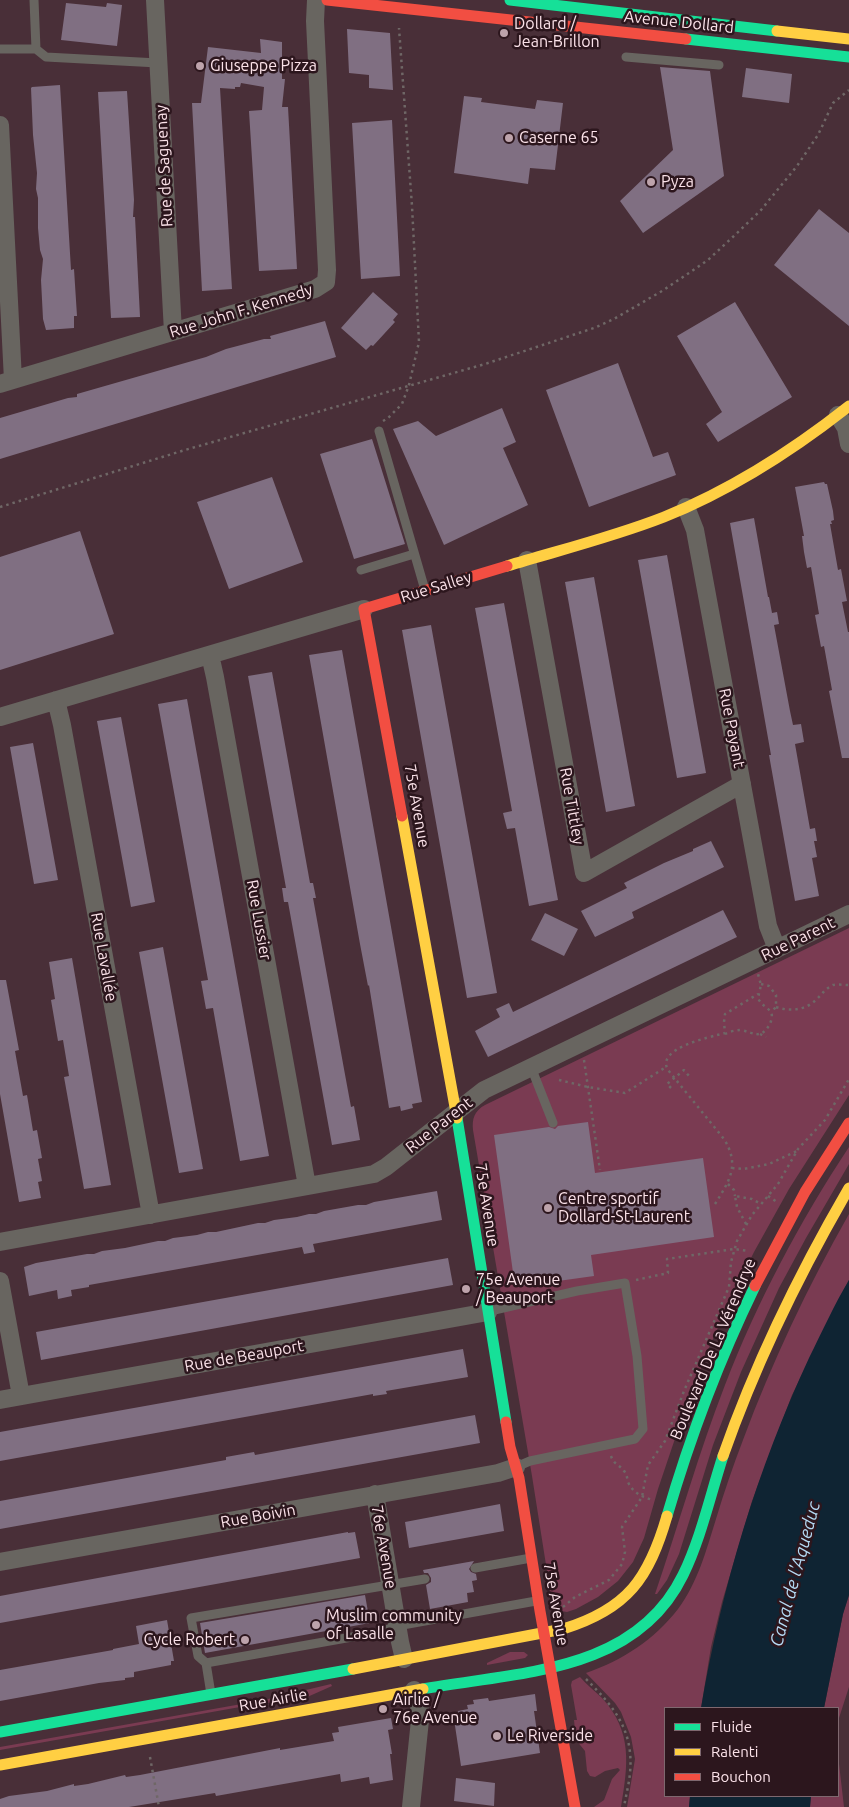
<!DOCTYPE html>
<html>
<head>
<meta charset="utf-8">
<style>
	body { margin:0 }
	#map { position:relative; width:849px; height:1807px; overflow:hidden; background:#492f38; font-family:Ubuntu,sans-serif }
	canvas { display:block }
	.legend { position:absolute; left:664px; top:1707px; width:175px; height:90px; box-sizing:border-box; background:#2c161d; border:1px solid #7f686f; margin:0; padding:6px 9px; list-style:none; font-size:15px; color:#fbe2e9 }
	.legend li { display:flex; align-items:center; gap:10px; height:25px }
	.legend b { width:25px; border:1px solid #7f686f }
</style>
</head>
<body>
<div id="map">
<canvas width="849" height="1807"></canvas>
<ul class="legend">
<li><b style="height:6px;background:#16e098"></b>Fluide</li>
<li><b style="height:6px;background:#ffcf43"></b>Ralenti</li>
<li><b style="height:6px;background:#f24e42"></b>Bouchon</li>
</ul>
</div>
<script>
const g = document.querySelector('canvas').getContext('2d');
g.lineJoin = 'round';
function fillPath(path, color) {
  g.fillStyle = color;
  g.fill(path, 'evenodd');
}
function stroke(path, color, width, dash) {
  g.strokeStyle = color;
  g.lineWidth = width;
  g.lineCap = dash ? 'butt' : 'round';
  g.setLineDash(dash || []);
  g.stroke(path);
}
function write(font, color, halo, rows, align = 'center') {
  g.font = font + ' Ubuntu,sans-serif';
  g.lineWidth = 5;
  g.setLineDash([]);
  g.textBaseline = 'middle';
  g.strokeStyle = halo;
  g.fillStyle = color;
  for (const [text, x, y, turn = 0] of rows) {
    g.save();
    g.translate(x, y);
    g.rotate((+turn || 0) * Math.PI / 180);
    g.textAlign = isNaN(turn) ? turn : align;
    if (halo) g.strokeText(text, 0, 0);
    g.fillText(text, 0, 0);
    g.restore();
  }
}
const green = new Path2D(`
	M849,928V1095L789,1189L754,1252L729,1303L708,1350L685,1409L658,1489L644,1538L633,1562L618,1581L598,1597L576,1609L567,1612L561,1611L555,1603H552L532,1476L473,1130C472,1119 474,1111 485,1105Z
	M849,1147V1164L806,1238L779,1288L741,1372L713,1445L679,1554L667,1580L657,1594H655C679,1524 698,1454 725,1385C757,1302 800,1221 849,1147Z
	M849,1214V1280L792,1395L752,1501L722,1602L711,1647L701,1708H665V1796H690L689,1807H627L635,1759L631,1737L621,1712L615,1703L586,1673C623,1660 654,1640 678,1609C698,1582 706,1551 716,1519C724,1492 733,1466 743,1440C772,1362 808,1286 849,1214Z
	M849,1595V1687L839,1718L838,1755L844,1807H810L811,1796H838V1708H824L843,1614Z
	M510,1652H524L528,1655L525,1658L487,1665V1663Z
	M580,1677C587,1685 595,1691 602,1698C633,1732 628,1765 621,1807H594L604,1800L612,1779L620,1770L618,1768L605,1771L595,1777L590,1776L587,1771L585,1751L576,1740L574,1720H577L571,1685L572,1681Z
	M331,1684L332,1686L305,1698L240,1707L0,1750V1747L264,1700Z`);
const water = new Path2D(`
	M849,1280V1595L843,1614L824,1708H701C722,1586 757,1470 809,1358C822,1332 834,1305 849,1280Z
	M690,1796H811L810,1807H689Z`);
const building = new Path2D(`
	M66,3L106,7L107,3L122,5L117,46L61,40Z
	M347,29L390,33L393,90L369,88V75L349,73Z
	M260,39L282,42V79H285L282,107H288L297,269L259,271L249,111L262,110L264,87L241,83L240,87H235V89L220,88L232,289L202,291L192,103H201L208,47L261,53Z
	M660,67L710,71L724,176L643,233L620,201L673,150Z
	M746,68L792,74L789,103L742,97Z
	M60,85L71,270L74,269L77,316H74V328L46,330L43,319L41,280L43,259L40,250L38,228V198L36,189L37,173L33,135L31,88L32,87Z
	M127,91L134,200L133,217H135L140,317L111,318L98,92Z
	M464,96L482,98L481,102L535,109L537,100L563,103L555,170L530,168L528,184L454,173Z
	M392,120L400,276L361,279L352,123Z
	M819,209L849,233V326L774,265Z
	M373,292L398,314L393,320L395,322L373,346L371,345L366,350L341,328Z
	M735,302L792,397L718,442L706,424L722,412L677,336Z
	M325,321L336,357L0,459V418L68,398L77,397V394L206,357L226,349L264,339H271L270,336Z
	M618,363L653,457L668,452L676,475L589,507L546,390Z
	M502,408L516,442L503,448L528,505L444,545L393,429L418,421L436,436Z
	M372,439L405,544L354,559L320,454Z
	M272,477L303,562L229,589L197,502Z
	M824,482L825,484H827L833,511L834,520L831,521L832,524H830L838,570L841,569L847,601L842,602L848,632H849V758H842L829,691L832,690L824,646L821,647L815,615L819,614L811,567L807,568L804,552L802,536H804L795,487Z
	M754,518L768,597H769L772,613L777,612L779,624L774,625L790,711L793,725L801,724L804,742L795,744L810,829L815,828L817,841H814L817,857L812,858L819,896L795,901L769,755H771L730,523Z
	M80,531L114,634L0,670V557Z
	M667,555L706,773L677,778L638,560Z
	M594,577L635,806L606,812L565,582Z
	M504,603L558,900L529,906L515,828L507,829L503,813L512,811L475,608Z
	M431,625L497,993L467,998L402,630Z
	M342,650L422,1102L412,1104L413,1108L401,1111L400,1106L389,1108L369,985L368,986L360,944L309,655Z
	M272,672L310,883H313L316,898H313L344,1069L351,1107L354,1106L360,1140L332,1145L288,902H284L282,888H286L248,676Z
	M187,699L269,1156L240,1161L213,1008L206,1009L201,981L208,980L158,704Z
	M121,717L155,902L131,907L97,721Z
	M33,743L58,880L34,884L10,747Z
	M711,841L724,867L632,912L634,918L595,937L581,911L627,888L624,883L664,863L693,851V849Z
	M723,910L737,937L488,1057L475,1031L500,1017L496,1009L509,1003L513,1012Z
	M545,913L578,929L564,956L531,940Z
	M163,947L203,1169L179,1173L139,952Z
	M72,958L111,1185L84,1189L64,1077L69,1076L63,1040L58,1041L51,1000L55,999L49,962Z
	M0,980H6L19,1050L15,1051L23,1096L27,1095L33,1131L37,1130L42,1158L38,1159L42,1181L38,1182L41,1198L19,1202L0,1094Z
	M588,1122L595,1173L703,1158L714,1237L591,1255L594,1276L515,1287L494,1135L549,1127L555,1129L558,1126Z
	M437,1191L442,1220L313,1244L315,1252L304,1254L302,1247L89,1285V1287L71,1290L72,1296L58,1299L57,1290L29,1296L24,1267L36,1263L87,1254H94L102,1251L125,1248L158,1241H165L173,1238L197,1235L208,1232H216L258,1223H265L274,1220L297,1217L309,1214H316L324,1211L358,1205H366L374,1202Z
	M448,1258L453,1285L41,1360L36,1332Z
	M463,1349L468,1377L386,1391L387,1394L373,1396V1394L0,1461V1432Z
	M475,1415L480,1443L0,1529V1501L226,1460V1457L254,1452L255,1455Z
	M500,1504L504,1531L409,1548L405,1522Z
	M348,1532V1533L355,1532L360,1558L0,1623V1596Z
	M474,1561L469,1569L471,1572L476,1574L477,1580L472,1581L474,1592L467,1593L468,1602L430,1609L426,1585L431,1582V1578L428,1573H424L423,1570Z
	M365,1595L370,1623L205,1653L200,1623Z
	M167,1620L174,1661H171V1665L134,1672V1677L125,1678V1680L99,1683L0,1701V1670L113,1650V1649L139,1644L136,1626Z
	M535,1694L537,1711H534L540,1753L461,1766L454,1719L459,1718L458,1711L468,1709L467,1705L474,1704L473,1700L488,1698L489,1701Z
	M391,1718L393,1729L388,1730L392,1754H390L393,1780L370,1784L369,1777L341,1782L340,1774L216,1796L215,1793L129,1807H0V1799L9,1796L47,1791L74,1784V1786L88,1784L125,1775L126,1777L140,1775L280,1748V1750L334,1741L332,1733L339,1732L338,1727Z
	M456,1778L495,1783L494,1806L454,1801Z`);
const path = new Path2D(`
	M383,421L388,418L402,404L409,385L419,342L412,206L399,28
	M0,507L185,450L485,364L594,328L614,319L662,291L686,275L708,260L736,234L761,210L797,166L818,135L833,103L849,90
	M761,984L769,986L776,995V1007L771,1012
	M776,1007C791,1012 806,1010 817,999C822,994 826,988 833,985C838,984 844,985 849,985
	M725,1034C729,1032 735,1030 740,1030C754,1032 760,1041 770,1024C771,1021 773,1016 771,1012C767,1007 761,1005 758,998L761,985L758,974
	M760,1034L766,1037
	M584,1060L600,1170
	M559,1080L588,1087L625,1093L666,1067
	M671,1088L667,1084L684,1070L689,1076
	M732,1168L744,1169L769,1164L797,1151
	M728,1184L734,1190L735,1196
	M768,1196L777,1202
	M715,1204C730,1180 740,1165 724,1139L668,1070C655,1048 711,1037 725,1033L724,1022L725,1014L758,994
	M746,1224L737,1207L735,1196L752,1199L761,1204
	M636,1280L668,1273L667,1259L734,1249L749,1251
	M611,1456C614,1465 619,1464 624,1471C627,1474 627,1478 628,1482C633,1493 642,1497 653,1500
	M563,1607L575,1597L609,1580L622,1564L625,1552L622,1527L642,1497L648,1465L665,1441L684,1391L729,1287L731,1262L737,1241L752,1215L778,1184L798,1149L825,1120L849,1079
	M586,1679C614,1707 634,1730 630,1773C629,1784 626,1795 624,1807
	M150,1757L159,1807`);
const lane = new Path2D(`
	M0,49H36L34,0
	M36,49L46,57L158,63
	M626,57L719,65
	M379,431L425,590
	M361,570L414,554
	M531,1067L553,1123
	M490,1311L577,1291L625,1283L637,1356L643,1429L635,1439L530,1461L516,1467
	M475,1568L531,1558
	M206,1663L198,1656L191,1618L425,1579
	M211,1694L206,1663L380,1632L397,1626L536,1601`);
const street = new Path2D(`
	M155,0L173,332
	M0,125L13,380
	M0,384L315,289L326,282L327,270L315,21L316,0
	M838,415L846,428L849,444
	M686,507L695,530L768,926L777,949
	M527,560L584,873L742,784
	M210,655L215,677L307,1186
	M56,700L62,725L151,1215
	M0,717L364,609
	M0,1242L374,1174L386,1167L484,1090L849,914
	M0,1281L21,1396
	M0,1400L488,1312
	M375,1494L400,1642L404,1659
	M0,1562L498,1473L516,1467
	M411,1807L420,1720V1710L414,1690`);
const fast = new Path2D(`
	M510,0L777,31
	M686,39L849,57
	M457,1118L506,1422
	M667,1516C690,1437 719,1360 755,1286
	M423,1689C516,1672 635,1674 683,1575C701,1538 710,1496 723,1456
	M0,1732L353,1669`);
const slow = new Path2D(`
	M777,31L849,39
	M507,566C560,550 613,537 664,517C731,490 792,451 849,406
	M402,816L457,1118
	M723,1456C756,1362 799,1274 849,1188
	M353,1669L563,1629C628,1609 649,1578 667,1516
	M0,1765L423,1689`);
const jam = new Path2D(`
	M327,0L686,39
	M402,816L364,609L507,566
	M755,1286L805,1192L849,1123
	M506,1422L510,1447L519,1478L540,1611L575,1807`);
const markers = [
	[504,33,5,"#bda3ab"],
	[200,66,5,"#bda3ab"],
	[509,138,5,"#bda3ab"],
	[651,182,5,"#bda3ab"],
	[548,1208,5,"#bda3ab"],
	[466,1289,5,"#bda3ab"],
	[316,1625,5,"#bda3ab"],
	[245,1640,5,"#bda3ab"],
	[383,1709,5,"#bda3ab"],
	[497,1736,5,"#bda3ab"]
];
const streetNames = [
	["Avenue Dollard",679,22,6],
	["Rue de Saguenay",164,166,-93],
	["Rue John F. Kennedy",241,311,-17],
	["Rue Salley",436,587,-17],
	["Rue Payant",732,728,79],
	["75e Avenue",417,806,80],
	["Rue Tittley",572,806,80],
	["Rue Lussier",259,920,80],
	["Rue Parent",798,939,-26],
	["Rue Lavallée",104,957,80],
	["Rue Parent",439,1125,-38],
	["75e Avenue",487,1205,81],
	["Boulevard De La Vérendrye",713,1349,-67],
	["Rue de Beauport",244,1356,-10],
	["Rue Boivin",258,1516,-10],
	["76e Avenue",384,1547,80],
	["75e Avenue",556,1604,80],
	["Rue Airlie",273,1700,-10]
];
const poiNames = [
	["Dollard /",514,24],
	["Jean-Brillon",514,42],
	["Giuseppe Pizza",210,66],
	["Caserne 65",519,138],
	["Pyza",661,182],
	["Centre sportif",558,1199],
	["Dollard-St-Laurent",558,1217],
	["75e Avenue",476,1280],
	["/ Beauport",476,1298],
	["Muslim community",326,1616],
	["of Lasalle",326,1634],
	["Cycle Robert",235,1640,"right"],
	["Airlie /",393,1700],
	["76e Avenue",393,1718],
	["Le Riverside",507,1736]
];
const waterNames = [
	["Canal de l'Aqueduc",795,1574,-75]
];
fillPath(green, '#7a3b52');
fillPath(water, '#0f2433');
fillPath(building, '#806f82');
stroke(path, '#6f6766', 2.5, [2.5, 4]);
stroke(lane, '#686560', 9);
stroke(street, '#686560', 18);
stroke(fast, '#16e098', 11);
stroke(slow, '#ffcf43', 11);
stroke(jam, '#f24e42', 11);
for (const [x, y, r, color] of markers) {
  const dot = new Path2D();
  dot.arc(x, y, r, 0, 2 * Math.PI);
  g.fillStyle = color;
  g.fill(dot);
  stroke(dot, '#2c161d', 2);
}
write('16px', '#fbe2e9', '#2c161d', streetNames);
write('16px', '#fbe2e9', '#2c161d', poiNames, 'left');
write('italic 18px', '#b4daf4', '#2c161d', waterNames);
</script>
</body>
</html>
